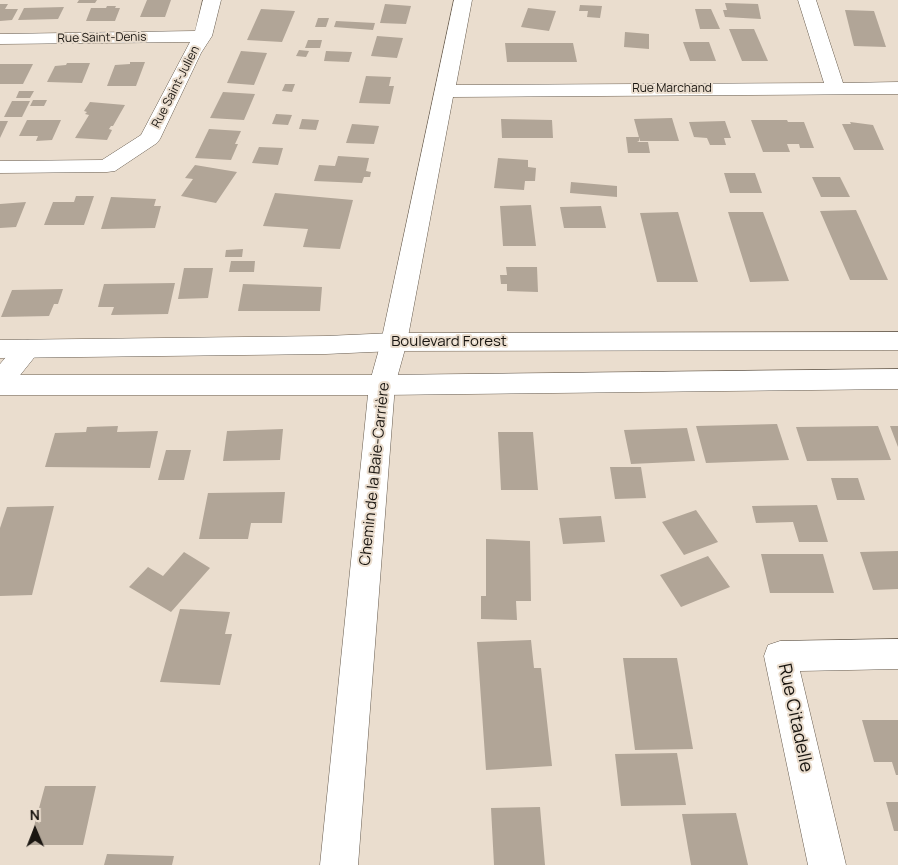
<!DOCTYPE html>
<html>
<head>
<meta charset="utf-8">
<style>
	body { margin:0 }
	#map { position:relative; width:898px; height:865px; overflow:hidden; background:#eaddce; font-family:Manrope,sans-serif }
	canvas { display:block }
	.north { position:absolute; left:10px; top:805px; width:50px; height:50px; -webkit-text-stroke:4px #eaddce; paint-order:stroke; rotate:359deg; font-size:14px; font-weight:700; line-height:20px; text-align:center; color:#1a1611 }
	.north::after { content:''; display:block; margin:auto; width:18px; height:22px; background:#1a1611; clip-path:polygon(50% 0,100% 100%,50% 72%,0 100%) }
</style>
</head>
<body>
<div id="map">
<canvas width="898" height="865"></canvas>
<div class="north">N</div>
</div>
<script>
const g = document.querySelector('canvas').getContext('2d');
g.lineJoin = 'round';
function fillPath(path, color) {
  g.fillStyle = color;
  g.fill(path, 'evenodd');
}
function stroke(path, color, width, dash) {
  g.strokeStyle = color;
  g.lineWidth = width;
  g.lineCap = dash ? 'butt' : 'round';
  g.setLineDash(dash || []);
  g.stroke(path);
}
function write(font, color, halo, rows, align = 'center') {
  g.font = font + ' Manrope,sans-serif';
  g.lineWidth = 4;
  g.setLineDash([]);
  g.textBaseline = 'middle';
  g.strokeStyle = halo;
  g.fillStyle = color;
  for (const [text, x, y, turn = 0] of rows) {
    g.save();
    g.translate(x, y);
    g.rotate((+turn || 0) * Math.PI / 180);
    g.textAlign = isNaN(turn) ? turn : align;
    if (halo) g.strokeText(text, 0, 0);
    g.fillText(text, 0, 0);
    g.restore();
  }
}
const building = new Path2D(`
	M79,0H97L95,3H77Z
	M147,0H171L165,17H140Z
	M725,3L758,4L761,19L725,17L723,10H727Z
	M0,4H8L5,9H18L12,20L0,21Z
	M385,4L411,6L406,24L380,23Z
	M580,5L602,6L600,18L587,17L588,11H579Z
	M107,6H116L115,8H120L115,21H86L91,8H106Z
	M64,7L58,19L18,20L24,8Z
	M528,8L556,11L549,31L521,27Z
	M261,9L295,11L282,42L247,40Z
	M695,9H711L720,29H700Z
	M845,10L874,11L886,47L854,46Z
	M318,18H329L326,27H315Z
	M336,21L375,23L373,30L334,27Z
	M729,29H754L768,61H742Z
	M625,32L649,34V49L624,47Z
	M377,36L403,38L397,58L371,56Z
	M308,40H322L320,48H305Z
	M683,42H709L716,61H690Z
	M505,43H573L577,62H507Z
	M299,50L309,51L306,57L296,56Z
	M241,51L267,53L254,85L227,83Z
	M326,51L352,52L349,62L324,61Z
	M130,62H145L136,86H107L115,65L130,64Z
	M67,63H90L82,83L47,82L55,66L66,65Z
	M0,64H33L23,84H0Z
	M366,76L391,77L389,86H394L390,104L359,103Z
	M285,84H295L292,92L282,91Z
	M19,91H34L30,98H16Z
	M223,92L255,94L244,120L210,118Z
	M33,100H47L44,106H30Z
	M12,101H30L22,117H4Z
	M90,102L125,105L113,126H111L109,129L112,130L107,140L75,138L89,115L85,114L87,112L84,111Z
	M276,114L292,115L288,125L272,124Z
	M672,118L679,141H640L634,119Z
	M302,119L319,120L316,130L299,129Z
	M501,119L552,120L553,138H502Z
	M27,120H61L52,140L36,141L38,136H19Z
	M751,120H787L788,122H804L814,148H800L799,144H787L790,152H763Z
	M0,121H8L0,138Z
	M725,121L731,138H724L726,145H710L707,138L694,137L689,122Z
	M850,122L873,125L884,150H854L842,124H851Z
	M352,124L379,126L374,144L346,143Z
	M209,129L241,131L235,144H238L231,160L195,158Z
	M626,137H639V141L637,142H648L650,153H628Z
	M259,147L283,148L278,165L252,163Z
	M338,156L369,158L366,171L371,172L370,177H364L362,183L314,181L319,165L335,166Z
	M498,158L528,160V167L536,168L535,181H525L524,190L494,188Z
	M195,165L237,172L216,203L181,196L193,179L185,178Z
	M724,173H755L762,193H730Z
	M812,177H840L850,197H821Z
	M571,182L617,186V197L570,193Z
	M275,193L353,200L340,249L303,247L308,229L263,226Z
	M76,196H94L84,225H44L53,202H74Z
	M111,197L156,199L154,206H161L155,228L101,229Z
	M26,202L16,227L0,228V204Z
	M531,205L536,246H503L500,206Z
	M601,206L606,228H564L560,207Z
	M856,210L888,280H850L820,211Z
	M678,212L698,282H657L640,213Z
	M728,212H763L789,281L750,282Z
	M243,249L242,257H225L226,250Z
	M231,261H255L254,272H229Z
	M506,267H537L538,292L507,291V284H501L500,275H507Z
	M184,268H213L208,298L178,299Z
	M175,283L168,314L111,315L114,307H98L104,284Z
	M243,284L322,287L320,311H238Z
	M63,289L58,304H54L49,316L1,317L12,290Z
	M777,424L789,460L706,463L696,426Z
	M118,426L117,432L158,431L150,468L45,467L55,433L86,432L87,427Z
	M878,426L891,460L807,461L796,427Z
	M890,426H898V447Z
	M687,428L695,461L631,464L624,430Z
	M283,429L280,460L223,461L227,431Z
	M498,432H533L538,490H501Z
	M166,450H191L184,480H158Z
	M610,467H641L646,498L615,499Z
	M831,478H858L865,500H837Z
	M285,492L282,523H251L248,539H199L208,493Z
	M817,505L828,542H799L793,522L756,523L752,506Z
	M54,506L32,595L0,596V528L7,507Z
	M696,510L718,542L684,555L662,522Z
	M601,516L605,542L563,544L559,518Z
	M486,539L530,541L531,601H516L517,620L481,619V596H486Z
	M898,551V589L873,590L860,552Z
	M184,552L210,568L171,612L129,587L148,567L163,576Z
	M761,554H823L834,593H770Z
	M708,556L730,587L681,607L660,575Z
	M180,609L230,612L225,634H232L220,685L160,682Z
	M531,640L534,668H541L552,766L486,770L477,642Z
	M623,658H677L693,749L635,750Z
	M862,720H898V775H896L892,762H874Z
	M677,753L686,805L621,806L615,754Z
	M45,786H96L83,845H29Z
	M886,802H898V831H894Z
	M540,807L545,865H494L491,808Z
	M736,813L748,865H691L682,814Z
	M107,854L174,856L172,865H104Z`);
const minor = new Path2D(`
	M203,0H221L212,36L201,53L160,139L157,143L115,171L107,172L0,173V161L102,160L141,135L190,42L0,44V34L195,31Z
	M454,0H472L456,85L824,83L798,0H816L843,83L898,82V94L453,97L407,342L395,385L358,865H320L369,385L381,342Z
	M28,340L37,342L41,349L9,389L0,392V364L19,342Z
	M898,639V669L800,671L846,865H808L764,656L768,645L780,641Z`);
const tertiary = new Path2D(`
	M898,332V350L394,351L326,354L0,358V340L326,336L394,333Z
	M898,369V389L382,395H0V375H382Z`);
const farStreetnames = [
	["Rue Saint-Denis",102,38,-1],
	["Rue Saint-Julien",176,87,-63],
	["Rue Marchand",672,89]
];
const streetNames = [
	["Boulevard Forest",449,342],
	["Chemin de la Baie-Carrière",375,474,-84]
];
const nearStreetnames = [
	["Rue Citadelle",795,718,78]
];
fillPath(building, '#b1a597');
stroke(minor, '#675c4f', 1);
stroke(tertiary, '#675c4f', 1);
fillPath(minor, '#fff');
fillPath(tertiary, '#fff');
write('12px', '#1a1611', '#eaddce', farStreetnames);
write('15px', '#1a1611', '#eaddce', streetNames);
write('18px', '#1a1611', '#eaddce', nearStreetnames);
</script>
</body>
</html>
